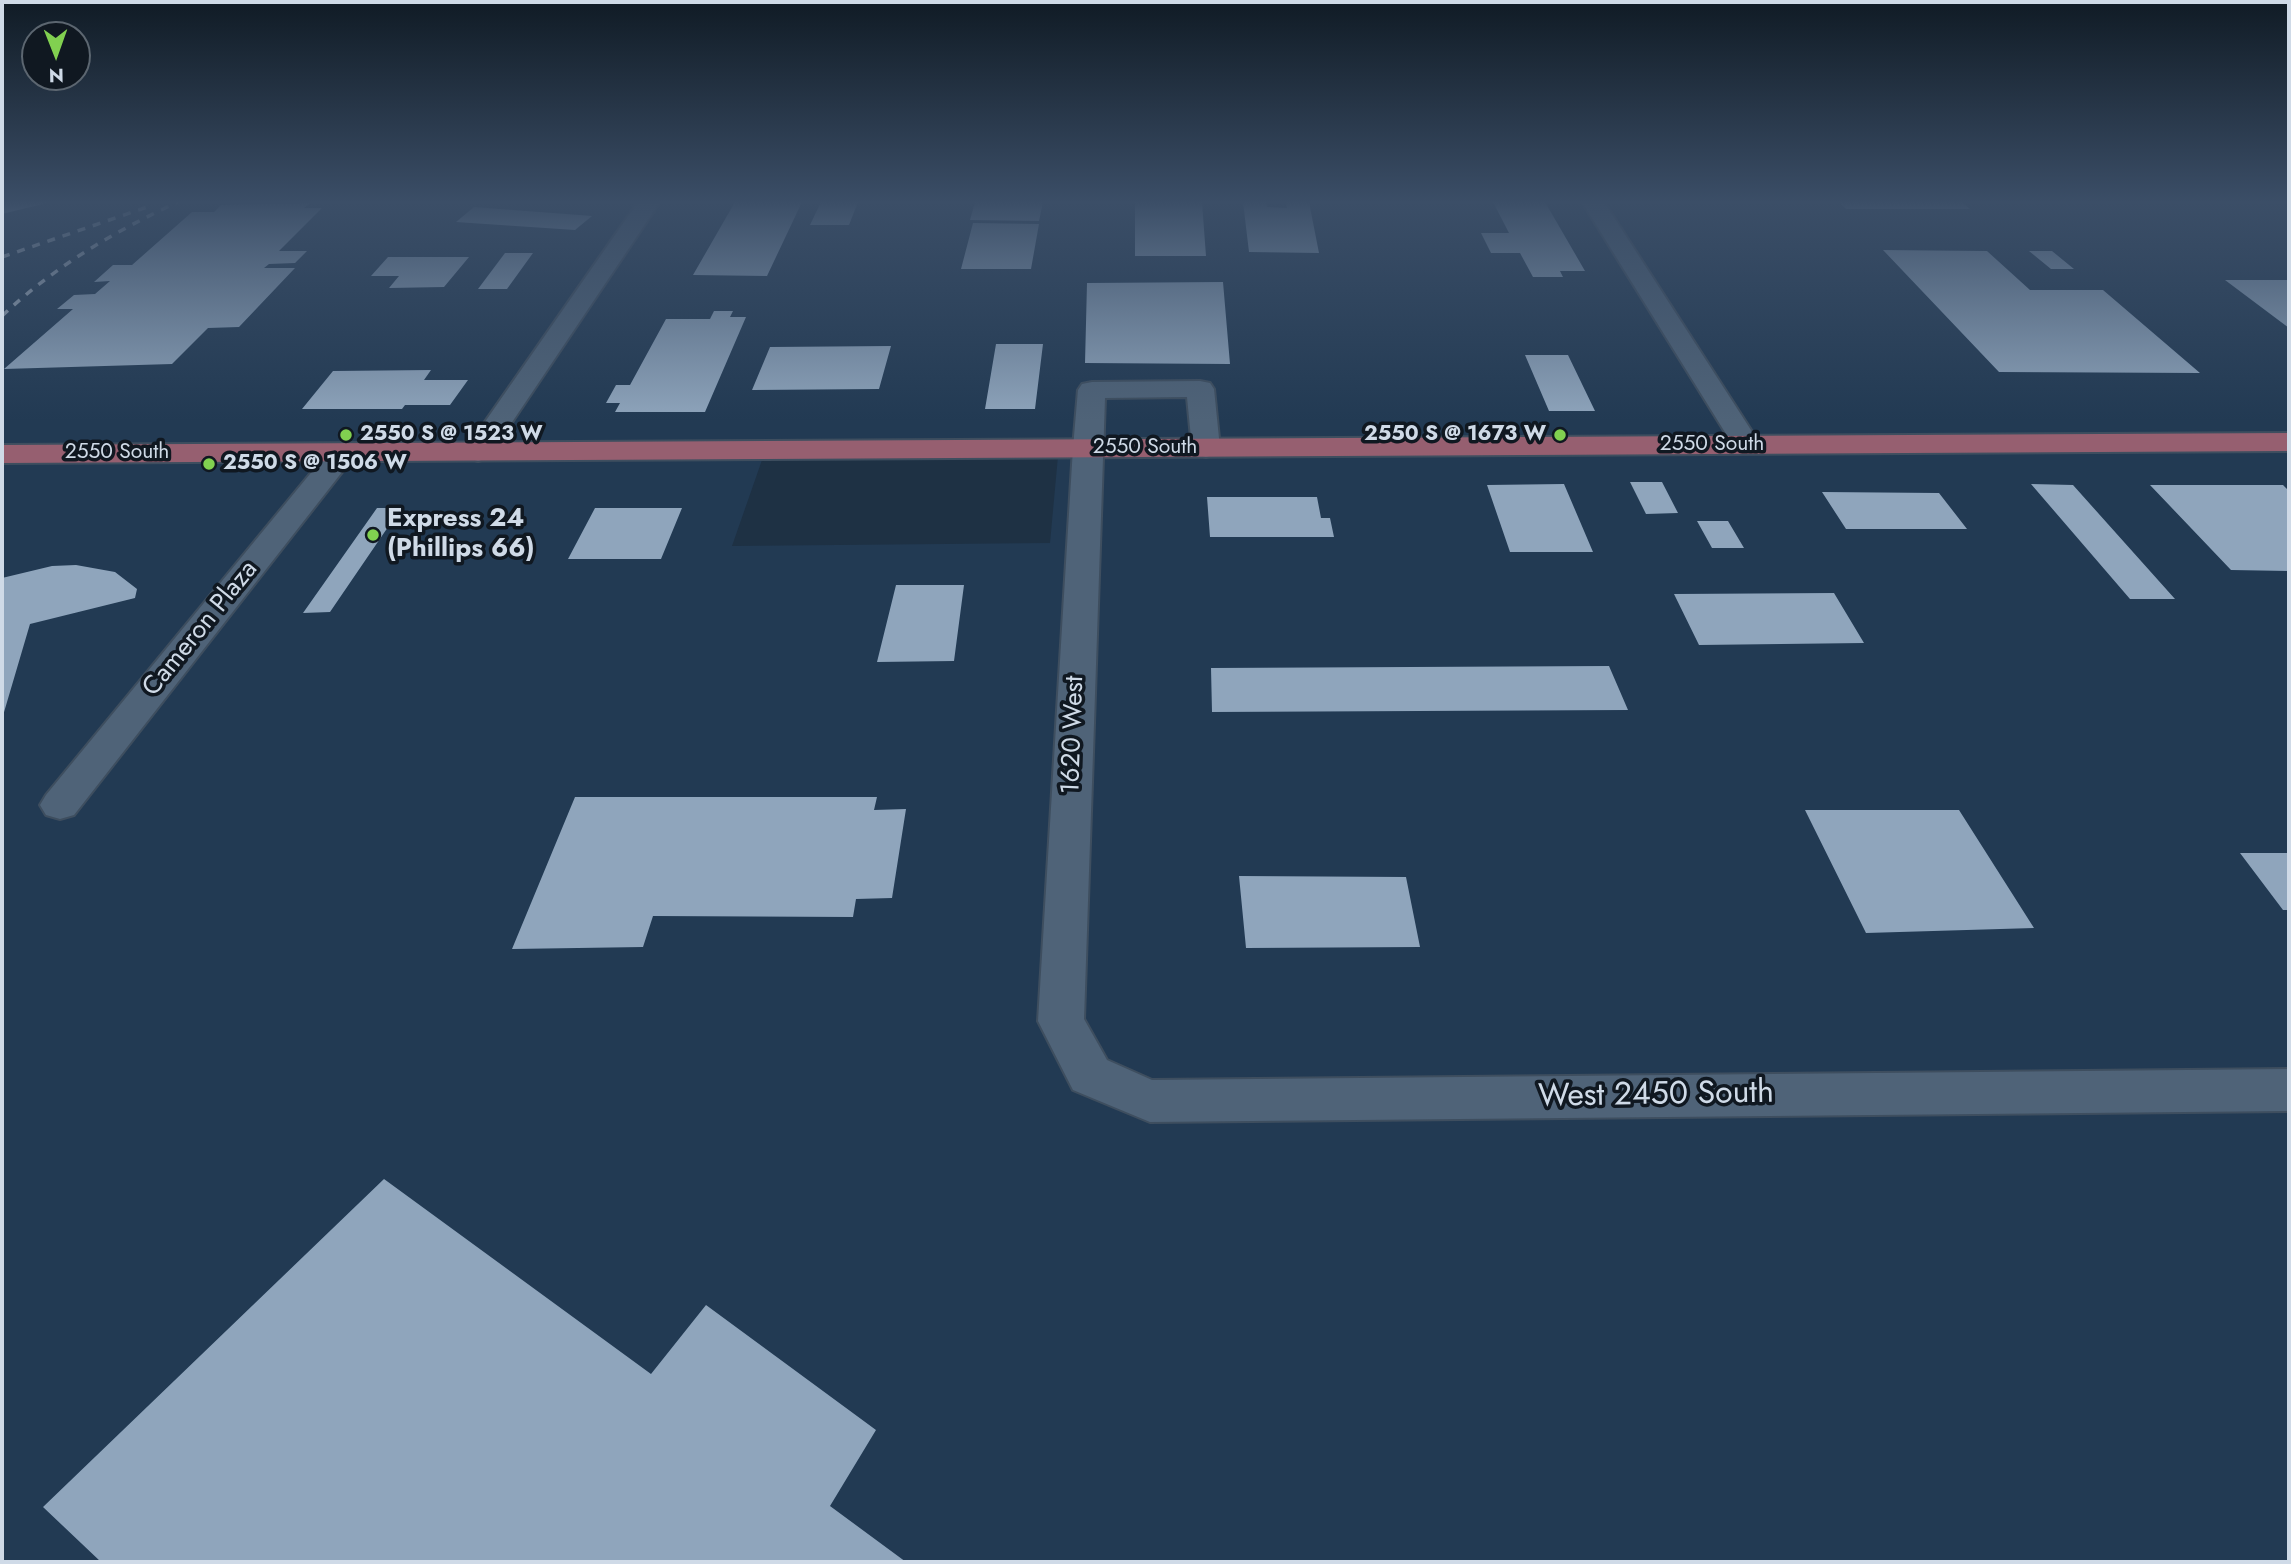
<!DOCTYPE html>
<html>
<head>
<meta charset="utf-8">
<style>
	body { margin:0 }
	#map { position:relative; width:2291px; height:1564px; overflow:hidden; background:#1e3144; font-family:Jost,sans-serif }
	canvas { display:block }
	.frame { position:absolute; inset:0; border:4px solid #cfdae7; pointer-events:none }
	.north { position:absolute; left:21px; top:21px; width:70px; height:70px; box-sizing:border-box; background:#101821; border:2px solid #5c6670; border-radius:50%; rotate:179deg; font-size:19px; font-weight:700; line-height:28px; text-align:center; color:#cfdae7 }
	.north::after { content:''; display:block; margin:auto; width:24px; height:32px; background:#81d050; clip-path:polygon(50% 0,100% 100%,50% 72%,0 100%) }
</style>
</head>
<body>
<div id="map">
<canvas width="2291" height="1564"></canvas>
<div class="frame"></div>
<div class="north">N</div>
</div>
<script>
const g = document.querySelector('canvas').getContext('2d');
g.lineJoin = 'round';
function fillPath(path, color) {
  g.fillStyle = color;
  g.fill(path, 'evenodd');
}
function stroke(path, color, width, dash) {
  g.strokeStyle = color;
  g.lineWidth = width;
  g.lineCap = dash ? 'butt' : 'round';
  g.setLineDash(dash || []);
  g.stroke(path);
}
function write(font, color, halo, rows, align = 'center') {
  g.font = font + ' Jost,sans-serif';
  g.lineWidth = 7;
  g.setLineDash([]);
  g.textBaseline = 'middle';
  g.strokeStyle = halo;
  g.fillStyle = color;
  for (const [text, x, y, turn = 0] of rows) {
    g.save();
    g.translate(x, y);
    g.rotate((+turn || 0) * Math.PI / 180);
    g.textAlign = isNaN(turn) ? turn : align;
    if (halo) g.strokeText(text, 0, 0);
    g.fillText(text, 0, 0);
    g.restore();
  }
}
const built = new Path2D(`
	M2,202H2289V1562H2ZM1058,456L1050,543L732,546L762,460Z`);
const building = new Path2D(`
	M2,202H46L47,203L2,214Z
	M735,202H802L767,276L693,275Z
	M821,202H858L849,225H810Z
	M975,202H1043L1039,221L970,220Z
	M1135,202H1202L1206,256H1135Z
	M1243,202H1266L1267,207L1287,208L1286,202H1309L1319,253L1249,252Z
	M1493,202H1545L1585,271H1560L1563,277H1533L1520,253H1491L1481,233H1509Z
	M1839,202H1962L1970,209H1846Z
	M310,203L304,208H322L279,251H307L295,263L269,264L264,268H295L239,327L208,328L172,364L4,369L73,309H57L74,295L95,294L110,281L94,282L113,265H132L192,212H214L221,205Z
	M474,207L592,216L575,230L456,222Z
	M973,223L1039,224L1031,269H961Z
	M1883,250L1987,251L2030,290H2103L2200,373L1999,372Z
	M2029,251H2052L2074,269H2051Z
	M505,253H533L507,289H478Z
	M388,257H469L444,287L389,288L399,276H371Z
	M2225,280H2289V328Z
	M1223,282L1230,364L1085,363L1087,283Z
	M714,311H733L730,317H746L705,412H615L620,403H606L616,385H630L666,319H710Z
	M996,344H1043L1035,409H985Z
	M891,346L879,389L752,390L770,347Z
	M1525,355H1568L1595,411H1549Z
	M431,370L424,380H468L450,405H405L402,409H302L333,371Z
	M1630,482H1662L1678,513L1646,514Z
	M1564,484L1593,552H1510L1487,485Z
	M2031,484L2073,485L2175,599H2130Z
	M2150,485H2283L2289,491V571L2231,570Z
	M1822,492L1939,493L1967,529H1846Z
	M1207,497H1317L1321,518H1330L1334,537H1210Z
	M377,508H401L330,612L303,613Z
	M595,508H682L661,559H568Z
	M1697,521H1728L1744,548H1712Z
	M76,565L115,572L137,589L135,598L30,624L2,719V578L52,566Z
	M896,585H964L954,661L877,662Z
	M1834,593L1864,643L1699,645L1674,594Z
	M1609,666L1628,710L1212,712L1211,668Z
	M575,797H877L874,810L906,809L892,898L856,899L853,917L653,916L643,947L512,949Z
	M1805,810H1959L2034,928L1866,933Z
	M2240,853H2289V910H2283Z
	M1239,876L1406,877L1420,947L1246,948Z
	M384,1179L651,1374L706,1305L876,1430L830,1506L906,1562H101L43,1507Z`);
const minor = new Path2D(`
	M638,202H660L488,458L478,461L468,458L464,452Z
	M1582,202H1604L1760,444L1756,450L1746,453L1736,450Z
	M1200,381L1210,383L1214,389L1220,448L1216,454L1206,457L1196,454L1192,448L1187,397L1105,398L1084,1019L1107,1060L1152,1080L2289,1069V1111L1150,1122L1073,1090L1038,1021L1073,448L1078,390L1082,384L1092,382Z
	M343,443L353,446L357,452L353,458L74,815L60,819L46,815L40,805L46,795L333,446Z`);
const major = new Path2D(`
	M2289,433V451L2,463V445Z`);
const rail = new Path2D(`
	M2,257L150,206
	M2,316C54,267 113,232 178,202`);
const markers = [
	[346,435,7,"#81d050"],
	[1560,435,7,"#81d050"],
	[209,464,7,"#81d050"],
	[373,535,7,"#81d050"]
];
const farPoinames = [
	["2550 S @ 1523 W",360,435],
	["2550 S @ 1673 W",1546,435,"right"],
	["2550 S @ 1506 W",223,464]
];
const farStreetnames = [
	["2550 South",1712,445],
	["2550 South",1145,448],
	["2550 South",117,453]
];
const poiNames = [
	["Express 24",387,520],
	["(Phillips 66)",387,550]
];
const streetNames = [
	["Cameron Plaza",201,629,-51],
	["1620 West",1074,735,-88]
];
const nearStreetnames = [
	["West 2450 South",1656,1096,-1]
];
fillPath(built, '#223a53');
fillPath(building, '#8fa5bc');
stroke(minor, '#3e4e5f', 4);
stroke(major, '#3e4e5f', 4);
fillPath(minor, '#4f6378');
fillPath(major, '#965f70');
stroke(rail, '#a3b0bf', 3.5, [8, 8]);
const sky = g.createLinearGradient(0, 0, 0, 421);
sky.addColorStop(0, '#101b25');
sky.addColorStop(0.48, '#3b4e67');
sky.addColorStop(1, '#3b4e6700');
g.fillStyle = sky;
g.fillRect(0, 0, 2291, 421);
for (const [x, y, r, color] of markers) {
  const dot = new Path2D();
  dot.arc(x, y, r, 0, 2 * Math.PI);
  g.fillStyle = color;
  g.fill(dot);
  stroke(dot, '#101821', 2.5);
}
write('bold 21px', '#cfdae7', '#101821', farPoinames, 'left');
write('21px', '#cfdae7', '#101821', farStreetnames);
write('bold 26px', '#cfdae7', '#101821', poiNames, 'left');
write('26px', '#cfdae7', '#101821', streetNames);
write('32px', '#cfdae7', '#101821', nearStreetnames);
</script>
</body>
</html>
